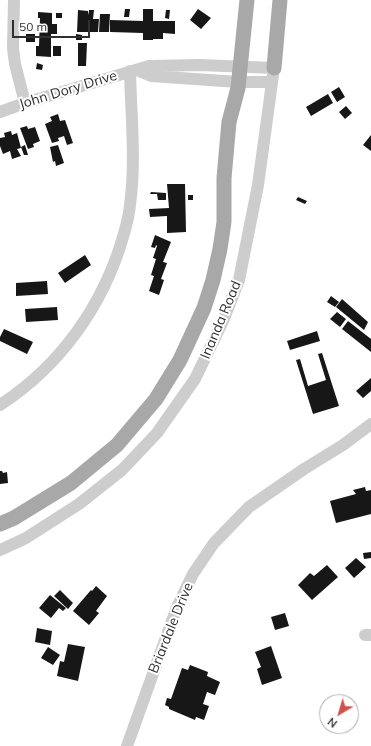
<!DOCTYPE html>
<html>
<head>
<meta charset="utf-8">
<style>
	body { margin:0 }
	#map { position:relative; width:371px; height:746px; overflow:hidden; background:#fff; font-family:Mulish,sans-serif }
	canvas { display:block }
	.north { position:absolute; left:319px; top:694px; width:40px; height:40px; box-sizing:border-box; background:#fff; border:1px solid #acacac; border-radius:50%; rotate:218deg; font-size:11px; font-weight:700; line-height:16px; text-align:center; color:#303030 }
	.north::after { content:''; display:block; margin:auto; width:14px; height:18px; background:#d04f49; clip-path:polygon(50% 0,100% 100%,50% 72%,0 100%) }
	.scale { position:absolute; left:12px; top:20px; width:78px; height:18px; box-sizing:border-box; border:2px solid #303030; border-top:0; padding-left:5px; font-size:12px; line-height:14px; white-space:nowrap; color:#303030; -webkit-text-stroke:3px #fff; paint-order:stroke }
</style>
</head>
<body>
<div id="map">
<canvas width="371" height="746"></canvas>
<div class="north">N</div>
<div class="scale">50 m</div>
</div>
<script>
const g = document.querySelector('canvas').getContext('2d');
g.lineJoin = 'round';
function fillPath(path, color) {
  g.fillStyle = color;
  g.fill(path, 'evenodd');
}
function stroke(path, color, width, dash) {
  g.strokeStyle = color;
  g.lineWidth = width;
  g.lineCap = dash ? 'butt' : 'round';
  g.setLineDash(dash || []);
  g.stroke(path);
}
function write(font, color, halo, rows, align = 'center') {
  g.font = font + ' Mulish,sans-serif';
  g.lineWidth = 4;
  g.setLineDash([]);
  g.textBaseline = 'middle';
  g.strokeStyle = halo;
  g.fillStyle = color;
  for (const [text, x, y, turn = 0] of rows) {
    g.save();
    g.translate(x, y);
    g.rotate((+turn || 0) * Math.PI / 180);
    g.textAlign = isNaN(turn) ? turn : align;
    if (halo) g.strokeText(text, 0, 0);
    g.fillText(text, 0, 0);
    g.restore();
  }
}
const building = new Path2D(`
	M125,9H130L129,17H124Z
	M143,9H153V21H175V34L163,33V39H153V40H143V33L110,32V20L143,21Z
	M198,9L211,18L201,29L190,20Z
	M78,10L88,11L89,15V10H94L93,19H99L98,32H77Z
	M166,10H170L169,19L165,18Z
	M38,12L52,13V24H57V34H51V57L36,56V46H39L40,18H38Z
	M56,13H62V18H56Z
	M100,14H110L109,32H99Z
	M26,34H35V42H26Z
	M76,34L82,35V40H76Z
	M78,43H87L86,66H78Z
	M53,46H61V56H53Z
	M37,63L43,65L42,70L36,69Z
	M339,87L345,97L337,102L331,92Z
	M328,94L333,103L311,116L306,107Z
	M346,106L352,113L345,119L339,112Z
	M58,114L60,121L65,120L73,143L67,145L64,136L58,138L59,141L52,143L45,124L52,121L50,117Z
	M27,126L28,129L35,127L40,141L33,144L34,147L28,149L20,128Z
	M11,131L12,135L17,133L21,148L17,149L21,156L12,159L10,151L3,154L0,146V138L5,137L4,133Z
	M371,135V151L363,145Z
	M25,145L28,155H24L21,147Z
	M58,145L64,163L56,166L55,161L53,162L50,147Z
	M167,184H185L186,232L167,233V216L150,217L149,209L169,208Z
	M151,192L166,193V200H158L157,194H150Z
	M188,195H193V200H188Z
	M298,197L307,201L305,204L296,200Z
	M155,235L171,242L163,262L167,263L161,279L164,280L159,295L149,291L154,276L151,275L156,259L153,258L157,246L156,245L155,248L151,247Z
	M85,255L91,265L65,283L58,273Z
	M47,281L48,294L16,296V283Z
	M331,296L339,302L335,307L327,302Z
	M342,299L368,322L364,330L336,307Z
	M57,307L58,320L26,322L25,309Z
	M337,312L346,319L340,327L330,319Z
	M348,321L371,339V352L342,329Z
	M4,329L33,342L27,354L0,341V337Z
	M317,331L320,341L290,350L287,341Z
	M322,353L339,406L313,414L296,360L300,359L308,386L326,380L318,354Z
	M371,378V391L363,398L356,391Z
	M0,471H2L3,473L7,472L8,483L0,484Z
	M365,487L366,491L371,490V514L336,523L330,501L356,494L353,490Z
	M371,552V558L364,559L363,553Z
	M356,558L366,567L354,578L345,568Z
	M327,565L338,577L312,600L298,585L310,573L314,576Z
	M96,586L107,596L96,611L99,613L89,625L73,611L91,590L92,591Z
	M60,590L73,603L68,609L54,596L57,593L67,603L57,593Z
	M50,595L66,608L63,611L59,608L51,618L39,608Z
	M285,613L289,626L275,630L271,617Z
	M37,628L52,631L50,645L35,642Z
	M68,644L85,647L78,681L57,676L60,661L64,662Z
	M271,646L282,678L262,685L257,669L261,667L255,652Z
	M48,647L60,655L53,665L41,658Z
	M190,665L208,672L207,676L220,682L215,695L207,692L203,704L209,706L204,720L196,717L195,720L169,709V707L165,705L167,698L171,699L182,668L188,670Z`);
const minor = new Path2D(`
	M14,0L13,48L15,64L25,103
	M137,70L151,76L238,82H272
	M0,112L25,103L149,66L200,65L274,68L258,185L239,280L223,321L195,379L157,433L122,470L79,504L26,538L0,550
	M0,405C60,366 103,306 123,237C126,227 129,216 130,205C136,161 131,116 130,71
	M365,635H371
	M127,746L177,607L193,574L214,543L249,507L304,469L343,445L371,424`);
const major = new Path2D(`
	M274,68L280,0
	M0,524L14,518L71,483L117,445L156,399L180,360L204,308L213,280L220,249L224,222V178L229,122L238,88L247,0`);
const streetNames = [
	["John Dory Drive",68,90,-17],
	["Inanda Road",221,320,-67],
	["Briardale Drive",171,628,-68]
];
fillPath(building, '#171717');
stroke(minor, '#cdcdcd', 12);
stroke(major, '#a8a8a8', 15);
write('14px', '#303030', '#fff', streetNames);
</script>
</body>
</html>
